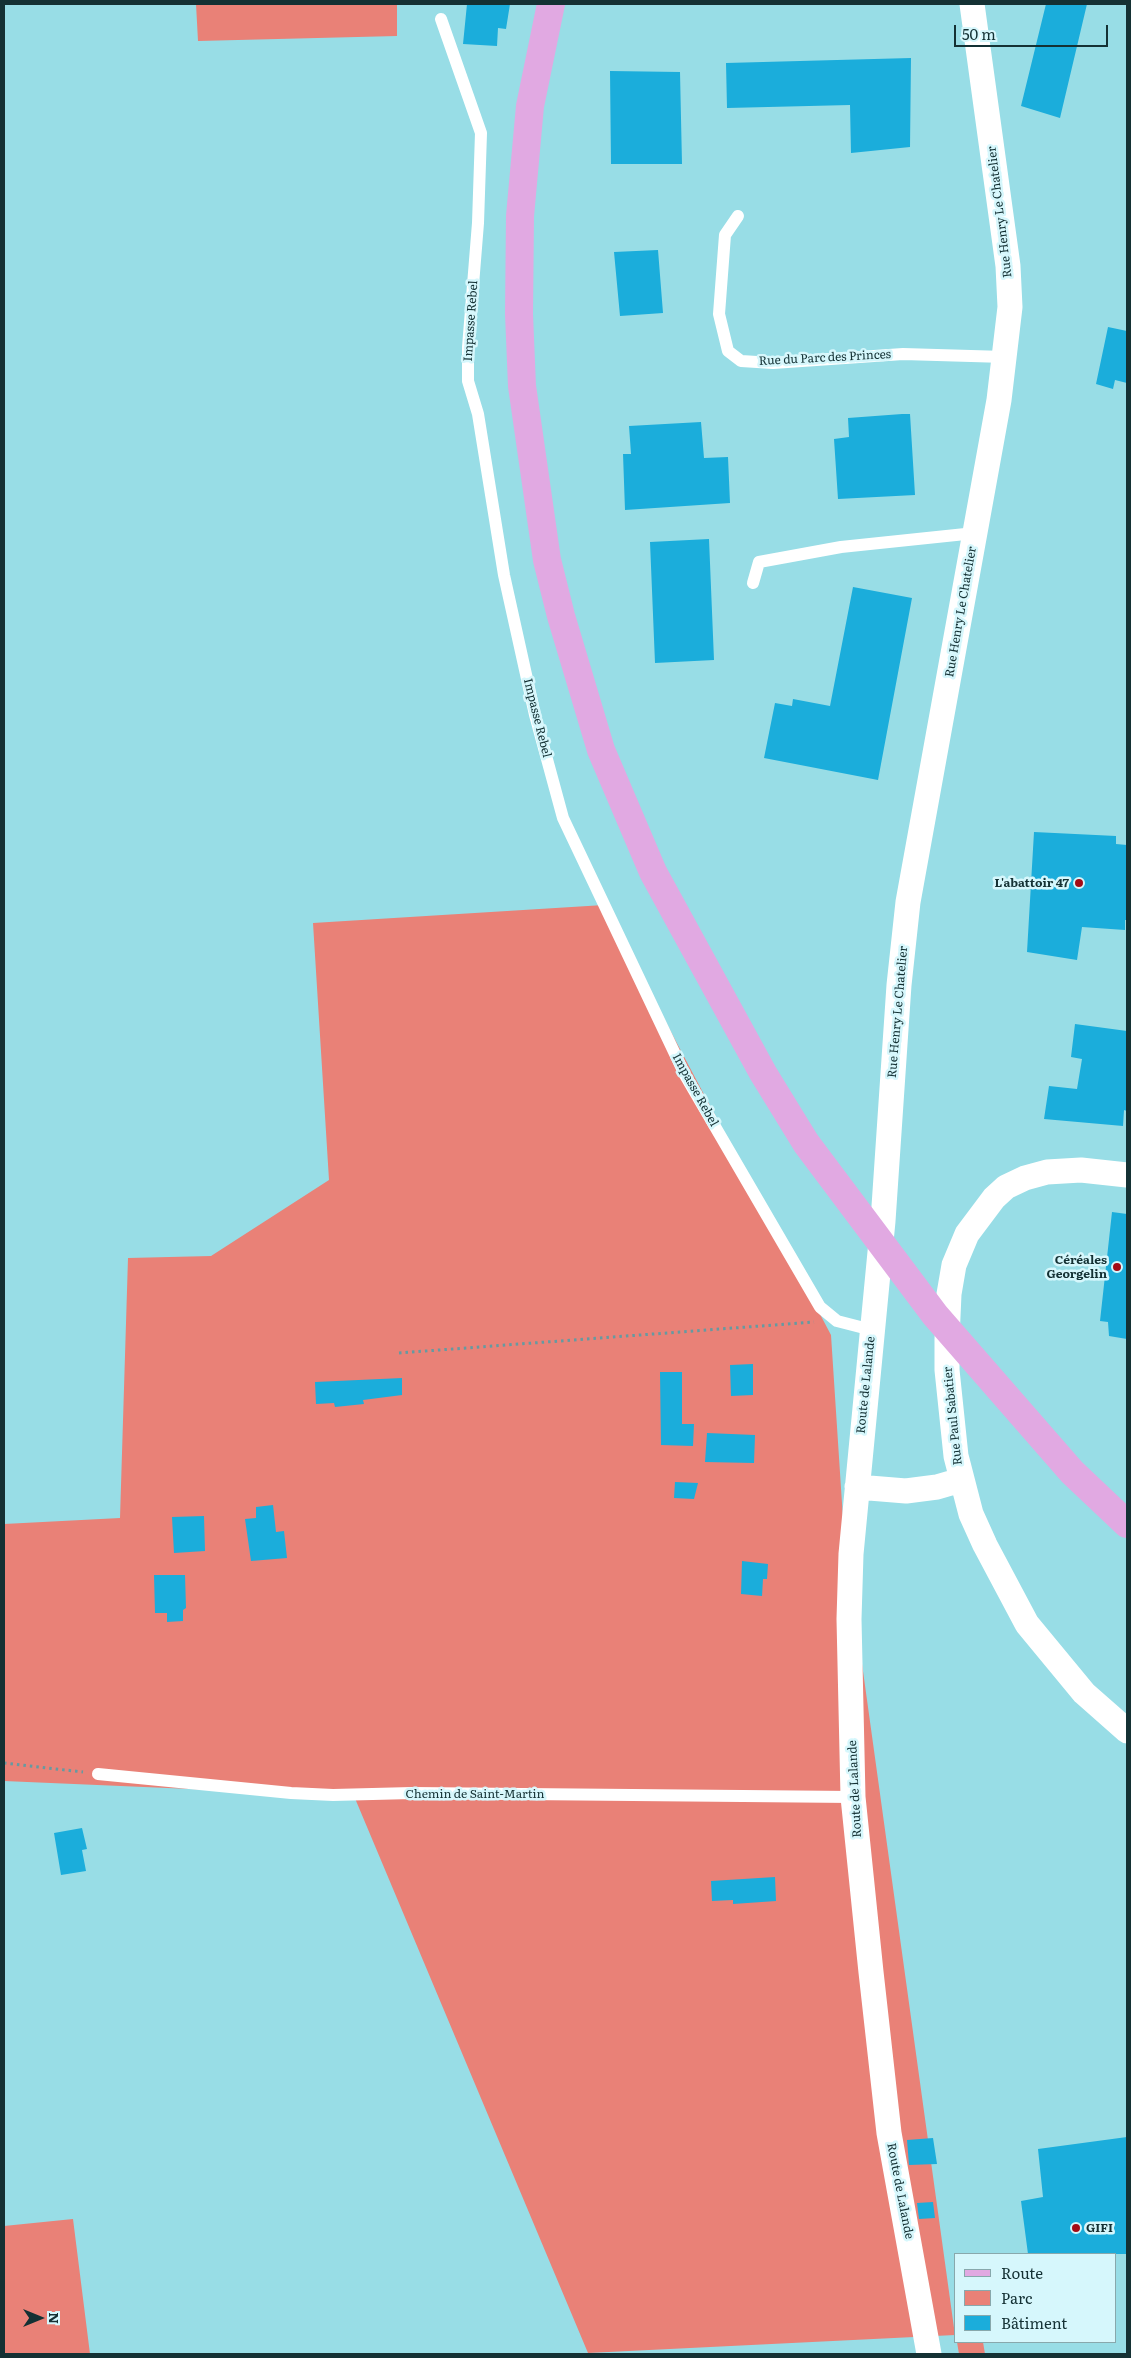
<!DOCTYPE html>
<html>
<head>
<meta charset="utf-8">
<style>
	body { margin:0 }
	#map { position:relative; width:1131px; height:2358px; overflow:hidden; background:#98dde6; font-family:Literata,serif }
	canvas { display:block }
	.frame { position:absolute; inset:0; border:5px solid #143134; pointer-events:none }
	.legend { position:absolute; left:954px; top:2253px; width:162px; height:90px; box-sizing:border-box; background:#d6f7fc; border:1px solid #88a8ac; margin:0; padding:6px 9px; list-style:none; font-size:15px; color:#143134 }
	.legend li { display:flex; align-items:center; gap:10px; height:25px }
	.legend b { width:25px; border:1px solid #88a8ac }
	.north { position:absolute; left:15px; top:2293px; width:50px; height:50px; -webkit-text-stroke:4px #d6f7fc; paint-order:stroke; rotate:90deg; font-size:14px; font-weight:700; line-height:20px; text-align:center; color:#143134 }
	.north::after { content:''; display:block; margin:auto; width:18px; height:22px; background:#143134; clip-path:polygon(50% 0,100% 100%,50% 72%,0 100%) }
	.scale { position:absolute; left:954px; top:25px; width:154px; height:22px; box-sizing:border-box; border:2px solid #143134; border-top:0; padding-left:6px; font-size:15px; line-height:18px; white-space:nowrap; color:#143134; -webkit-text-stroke:4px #d6f7fc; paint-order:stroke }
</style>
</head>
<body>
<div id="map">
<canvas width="1131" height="2358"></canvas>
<div class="frame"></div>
<ul class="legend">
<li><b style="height:6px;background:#e1a9e2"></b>Route</li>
<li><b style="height:14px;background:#e98177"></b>Parc</li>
<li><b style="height:14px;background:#1baddb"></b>Bâtiment</li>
</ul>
<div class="north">N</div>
<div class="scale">50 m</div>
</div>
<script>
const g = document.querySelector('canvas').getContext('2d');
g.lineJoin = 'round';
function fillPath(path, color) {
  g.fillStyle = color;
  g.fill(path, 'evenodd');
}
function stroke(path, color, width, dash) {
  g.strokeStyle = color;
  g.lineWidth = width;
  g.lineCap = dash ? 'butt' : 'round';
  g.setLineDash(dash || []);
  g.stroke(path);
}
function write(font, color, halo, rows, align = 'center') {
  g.font = font + ' Literata,serif';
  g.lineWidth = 5;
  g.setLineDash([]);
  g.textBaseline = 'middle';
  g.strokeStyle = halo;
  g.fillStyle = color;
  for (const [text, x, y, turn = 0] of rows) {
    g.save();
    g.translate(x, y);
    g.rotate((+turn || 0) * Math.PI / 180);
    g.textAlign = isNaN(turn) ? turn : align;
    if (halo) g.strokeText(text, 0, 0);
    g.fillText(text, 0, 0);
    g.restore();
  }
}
const green = new Path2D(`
	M196,4H397V36L198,41Z
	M604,905L831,1335L844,1534L955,2335L588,2353L354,1796L4,1781V1524L120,1518L128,1258L211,1256L329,1180L313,923Z
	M73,2219L90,2354H4V2226Z
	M957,2342H983L985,2354H959Z`);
const building = new Path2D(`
	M467,4H510L506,29L498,28L497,46L463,44Z
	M1046,4H1087L1060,118L1021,106Z
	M911,58L910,147L851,153L850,105L727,108L726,63Z
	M610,71L680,72L682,164H611Z
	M658,250L663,313L620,316L614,252Z
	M1108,327L1127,331V383L1115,380L1113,389L1096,384Z
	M902,414H910L915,495L838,499L834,439L849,437L848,418Z
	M701,422L704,458L728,457L730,503L625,510L623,454H631L629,426Z
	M709,539L714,660L655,663L650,542Z
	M853,587L912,598L878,780L764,758L775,703L792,706L793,699L830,706Z
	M1034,832L1116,836V844L1127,845V920H1125V930L1082,927L1077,960L1027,952Z
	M1075,1024L1127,1031V1111L1124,1110L1123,1126L1044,1119L1049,1086L1077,1089L1082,1059L1071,1057Z
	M1112,1212L1127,1214V1339L1109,1336L1108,1322L1100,1321Z
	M753,1364V1395L731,1396L730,1365Z
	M660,1372H682V1424H694L693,1446L661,1445Z
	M402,1378V1395L363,1400L364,1404L335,1407L334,1403L316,1404L315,1382Z
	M707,1433L755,1435L754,1463L705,1462Z
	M675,1482L698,1483L694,1499L674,1498Z
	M273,1505L276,1532L284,1531L287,1558L251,1561L245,1519L256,1518V1507Z
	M204,1516L205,1551L174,1553L172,1517Z
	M742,1561L768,1564L767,1579H763L762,1596L741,1594Z
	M154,1575H185L186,1608L183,1610V1621L167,1622V1613H155Z
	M82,1828L87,1849L82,1850L86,1871L61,1875L54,1833Z
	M775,1877L776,1901L733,1904V1900L712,1901L711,1881Z
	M1127,2137V2254H1028L1021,2201L1043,2197L1038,2149Z
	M933,2138L937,2164L909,2165L907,2140Z
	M933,2202L935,2218L919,2219L917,2203Z`);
const path = new Path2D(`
	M399,1353L814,1322
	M4,1763L83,1772`);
const lane = new Path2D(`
	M441,19L481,133L478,223L468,347V381L478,414L504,575L535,715L563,818L685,1075L820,1307L837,1321L872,1330
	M738,216L725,235L719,314L728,351L741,361L773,363L903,354L1005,357
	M753,583L759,562L841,547L975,533
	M98,1774L291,1793L333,1795L412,1793L853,1797`);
const street = new Path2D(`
	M1127,1175L1081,1170L1047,1172L1025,1178L1006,1187L994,1198L967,1234L954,1265L949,1294L947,1339V1370L956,1456L971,1514L985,1545L1027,1624L1084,1693L1127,1731
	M857,1487L906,1491L937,1487L961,1480
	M929,2354L889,2133L871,1972L853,1797L849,1619L851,1554L883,1221L899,985L908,902L999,400L1010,307L1008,266L972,4`);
const primary = new Path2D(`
	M551,4L530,106L520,216L519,314L522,386L547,560L561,616L601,750L653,872L763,1073L806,1143L935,1315L1072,1472L1127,1524`);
const markers = [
	[1079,883,5,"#a30a15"],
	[1117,1267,5,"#a30a15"],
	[1076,2228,5,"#a30a15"]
];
const streetNames = [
	["Rue Henry Le Chatelier",1000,212,-97],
	["Impasse Rebel",471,321,-86],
	["Rue du Parc des Princes",825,358,-3],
	["Rue Henry Le Chatelier",961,612,-80],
	["Impasse Rebel",537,718,76],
	["Rue Henry Le Chatelier",898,1012,-85],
	["Impasse Rebel",695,1090,61],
	["Route de Lalande",866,1385,-84],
	["Rue Paul Sabatier",953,1416,-96],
	["Route de Lalande",855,1789,-93],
	["Chemin de Saint-Martin",475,1794],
	["Route de Lalande",900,2191,79]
];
const poiNames = [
	["L'abattoir 47",1069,883],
	["Céréales",1107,1260],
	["Georgelin",1107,1274],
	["GIFI",1086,2228,"left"]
];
fillPath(green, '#e98177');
fillPath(building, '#1baddb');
stroke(path, '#659aa1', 3, [2.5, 4]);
stroke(lane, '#fff', 12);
stroke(street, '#fff', 25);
stroke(primary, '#e1a9e2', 28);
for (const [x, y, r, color] of markers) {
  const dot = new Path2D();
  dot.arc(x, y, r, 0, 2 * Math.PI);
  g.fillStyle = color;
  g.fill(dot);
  stroke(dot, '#d6f7fc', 2);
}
write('12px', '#143134', '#d6f7fc', streetNames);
write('bold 12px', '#143134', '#d6f7fc', poiNames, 'right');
</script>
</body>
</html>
